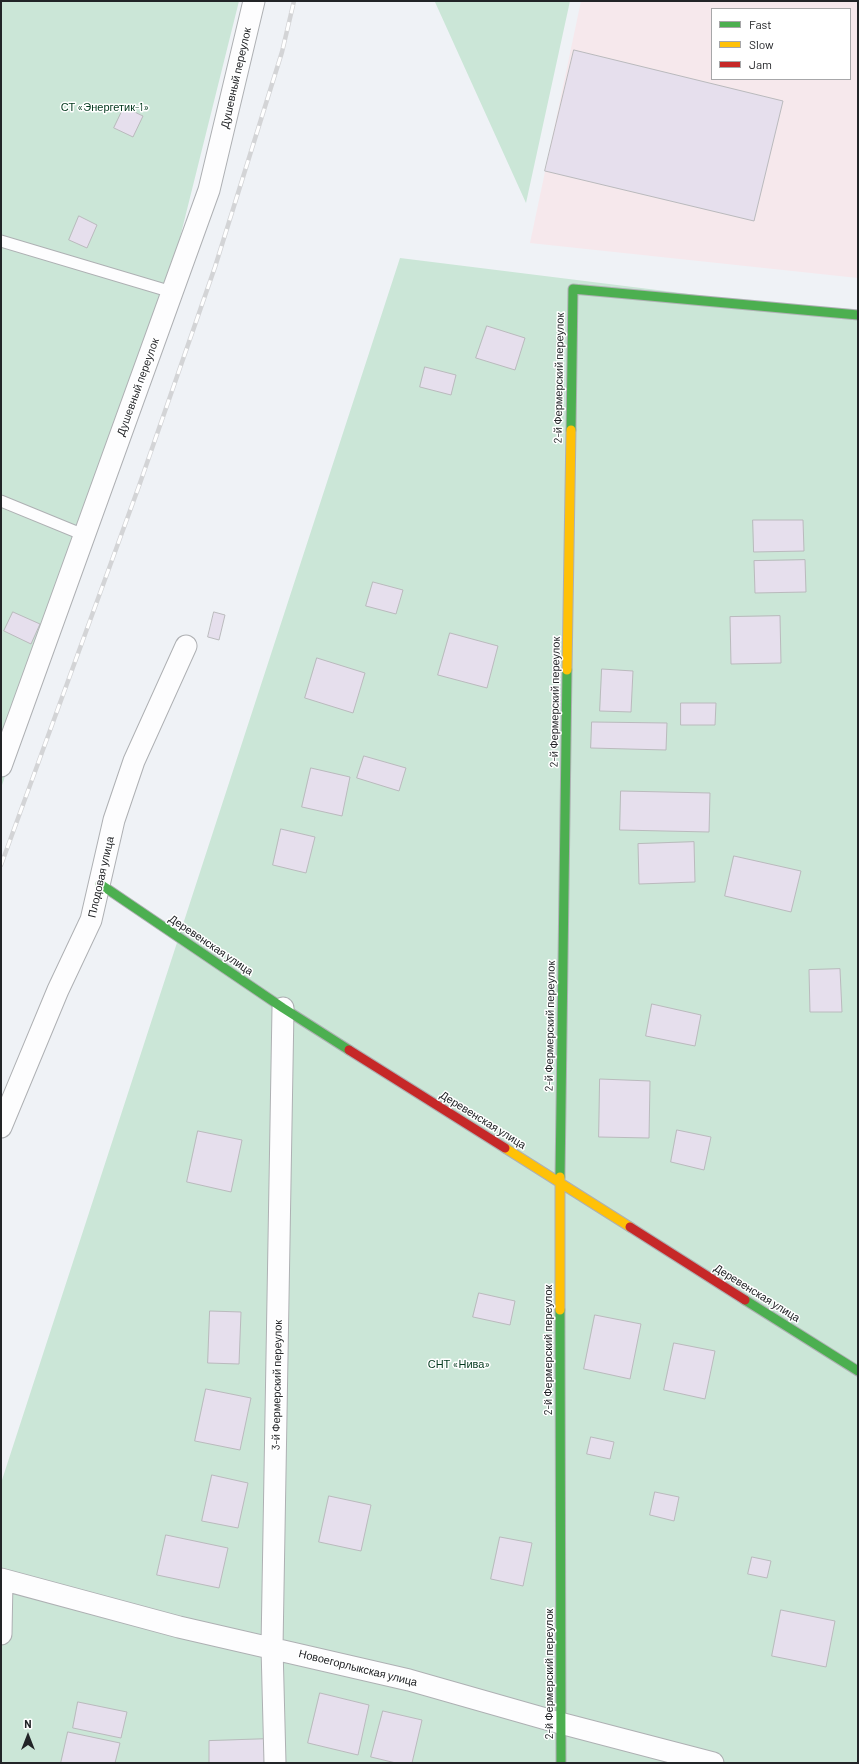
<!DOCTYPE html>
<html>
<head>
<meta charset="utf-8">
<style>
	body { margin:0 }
	#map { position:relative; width:859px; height:1764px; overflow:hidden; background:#eff2f6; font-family:Barlow,sans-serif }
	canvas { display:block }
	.frame { position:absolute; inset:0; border:2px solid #222427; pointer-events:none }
	.legend { position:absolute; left:711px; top:8px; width:140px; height:72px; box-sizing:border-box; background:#fff; border:1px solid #a7a7a9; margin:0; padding:5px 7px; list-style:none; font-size:12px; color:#222427 }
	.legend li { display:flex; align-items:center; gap:8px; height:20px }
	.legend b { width:20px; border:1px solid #a7a7a9 }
	.north { position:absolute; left:8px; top:1716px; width:40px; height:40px; -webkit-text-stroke:3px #fff; paint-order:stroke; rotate:0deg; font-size:11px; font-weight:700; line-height:16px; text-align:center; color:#222427 }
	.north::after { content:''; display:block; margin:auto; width:14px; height:18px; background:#222427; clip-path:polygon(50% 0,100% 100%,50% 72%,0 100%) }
</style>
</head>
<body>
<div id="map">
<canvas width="859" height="1764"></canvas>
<div class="frame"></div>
<ul class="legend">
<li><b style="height:5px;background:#4caf50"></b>Fast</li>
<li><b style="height:5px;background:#ffc107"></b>Slow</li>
<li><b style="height:5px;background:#c62828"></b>Jam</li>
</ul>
<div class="north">N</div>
</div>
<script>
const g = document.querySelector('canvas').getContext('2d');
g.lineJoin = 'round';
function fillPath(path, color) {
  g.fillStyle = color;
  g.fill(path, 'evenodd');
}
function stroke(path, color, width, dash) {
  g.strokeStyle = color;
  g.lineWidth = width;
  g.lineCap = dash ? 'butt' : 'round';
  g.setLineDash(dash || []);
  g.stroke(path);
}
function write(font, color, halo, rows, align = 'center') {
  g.font = font + ' Barlow,sans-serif';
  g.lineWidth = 3;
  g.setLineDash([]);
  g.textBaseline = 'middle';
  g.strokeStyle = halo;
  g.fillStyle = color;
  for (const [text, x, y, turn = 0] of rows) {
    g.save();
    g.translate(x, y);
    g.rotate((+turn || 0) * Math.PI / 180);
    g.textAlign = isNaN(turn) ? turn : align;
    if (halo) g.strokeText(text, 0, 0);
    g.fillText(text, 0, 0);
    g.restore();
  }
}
const industrial = new Path2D(`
	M581,1H858V278L530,243ZM712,9H850V79H712Z`);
const green = new Path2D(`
	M1,1H239L148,366L1,788Z
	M435,1H570L526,203L435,2Z
	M400,258L858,315V1763H1V1483Z`);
const building = new Path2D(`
	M574,50L783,101L754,221L545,171Z
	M124,107L143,116L133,137L114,128Z
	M79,216L97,225L87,248L69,240Z
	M487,326L525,338L515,370L476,358Z
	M425,367L456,375L451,395L420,387Z
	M753,520H803L804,551L754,552Z
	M805,560L806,592L755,593L754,561Z
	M373,582L403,590L396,614L366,606Z
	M13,612L40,624L31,644L4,631Z
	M214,612L225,615L219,640L208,637Z
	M780,616L781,663L731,664L730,617Z
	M450,633L498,646L487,688L438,675Z
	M317,658L365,673L353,713L305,698Z
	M602,669L633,671L631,712L600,711Z
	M681,703H716L715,725H681Z
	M592,722L667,723L666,750L591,748Z
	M364,756L406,768L399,791L357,778Z
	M311,768L350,777L342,816L302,807Z
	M621,791L710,793L709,832L620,830Z
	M281,829L315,837L306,873L273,865Z
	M694,842L695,882L639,884L638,844Z
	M734,856L801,871L791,912L725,896Z
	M840,969L842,1012H810L809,970Z
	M652,1004L701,1015L695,1046L646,1036Z
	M600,1079L650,1081L649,1138L599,1137Z
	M677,1130L711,1137L704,1170L671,1162Z
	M198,1131L242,1140L231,1192L187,1182Z
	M479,1293L515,1301L510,1325L473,1317Z
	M210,1311L241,1312L239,1364L208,1363Z
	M595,1315L641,1324L630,1379L584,1369Z
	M674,1343L715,1351L705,1399L664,1390Z
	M206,1389L251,1398L240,1450L195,1441Z
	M591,1437L614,1442L610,1459L587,1454Z
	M212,1475L248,1483L238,1528L202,1521Z
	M655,1492L679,1497L674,1521L650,1515Z
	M329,1496L371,1505L361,1551L319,1542Z
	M166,1535L228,1548L219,1588L157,1575Z
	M500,1537L532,1543L523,1586L491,1579Z
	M752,1557L771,1561L767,1578L748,1574Z
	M781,1610L835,1621L826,1667L772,1656Z
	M320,1693L369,1705L358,1755L308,1743Z
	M78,1702L127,1712L121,1738L73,1728Z
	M383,1711L422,1720L412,1763H396L371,1757Z
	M68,1732L120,1743L115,1763H61Z
	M268,1739V1763H209V1741Z`);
const lane = new Path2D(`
	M1,241L172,292
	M1,501L84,535`);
const street = new Path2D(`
	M1,766L209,190L254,1
	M1,1127L58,990L91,920L114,820L134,761L186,646
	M1,1579L179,1627L409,1680L560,1723L713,1763
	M1,1634L2,1580
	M275,1763L272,1647L283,1008`);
const fast = new Path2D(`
	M571,430L573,289L858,315
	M100,884L283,1008L349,1050
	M560,1177L567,670
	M745,1300L858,1371
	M560,1310L561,1763`);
const slow = new Path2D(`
	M567,670L571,430
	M505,1148L630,1227
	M560,1177V1310`);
const jam = new Path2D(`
	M349,1050L505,1148
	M630,1227L745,1300`);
const rail = new Path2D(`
	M1,865L139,486L215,267L282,52L294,1`);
const streetNames = [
	["Душевный переулок",236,78,-77],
	["2-й Фермерский переулок",559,378,-89],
	["Душевный переулок",138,387,-70],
	["2-й Фермерский переулок",555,702,-89],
	["Плодовая улица",101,877,-77],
	["Деревенская улица",211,945,34],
	["2-й Фермерский переулок",550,1026,-89],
	["Деревенская улица",483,1120,32],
	["Деревенская улица",757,1293,32],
	["2-й Фермерский переулок",548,1350,-90],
	["3-й Фермерский переулок",277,1385,-89],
	["Новоегорлыкская улица",358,1668,14],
	["2-й Фермерский переулок",549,1674,-90]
];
const parkNames = [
	["СТ «Энергетик-1»",105,107],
	["СНТ «Нива»",459,1364]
];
fillPath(industrial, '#f6e8ec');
fillPath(green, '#cbe6d7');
fillPath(building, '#e6dfed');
stroke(building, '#bababd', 1);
stroke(lane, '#aeb0b3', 13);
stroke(street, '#aeb0b3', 23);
stroke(fast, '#aeb0b3', 11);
stroke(slow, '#aeb0b3', 11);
stroke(jam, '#aeb0b3', 11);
stroke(lane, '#fdfdfe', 11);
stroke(street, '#fdfdfe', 21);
stroke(fast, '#4caf50', 9);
stroke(slow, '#ffc107', 9);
stroke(jam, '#c62828', 9);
stroke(rail, '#d3d4d6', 4.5);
stroke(rail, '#fff', 3, [9]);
write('11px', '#222427', '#fff', streetNames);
write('11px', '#00371b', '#fff', parkNames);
</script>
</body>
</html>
